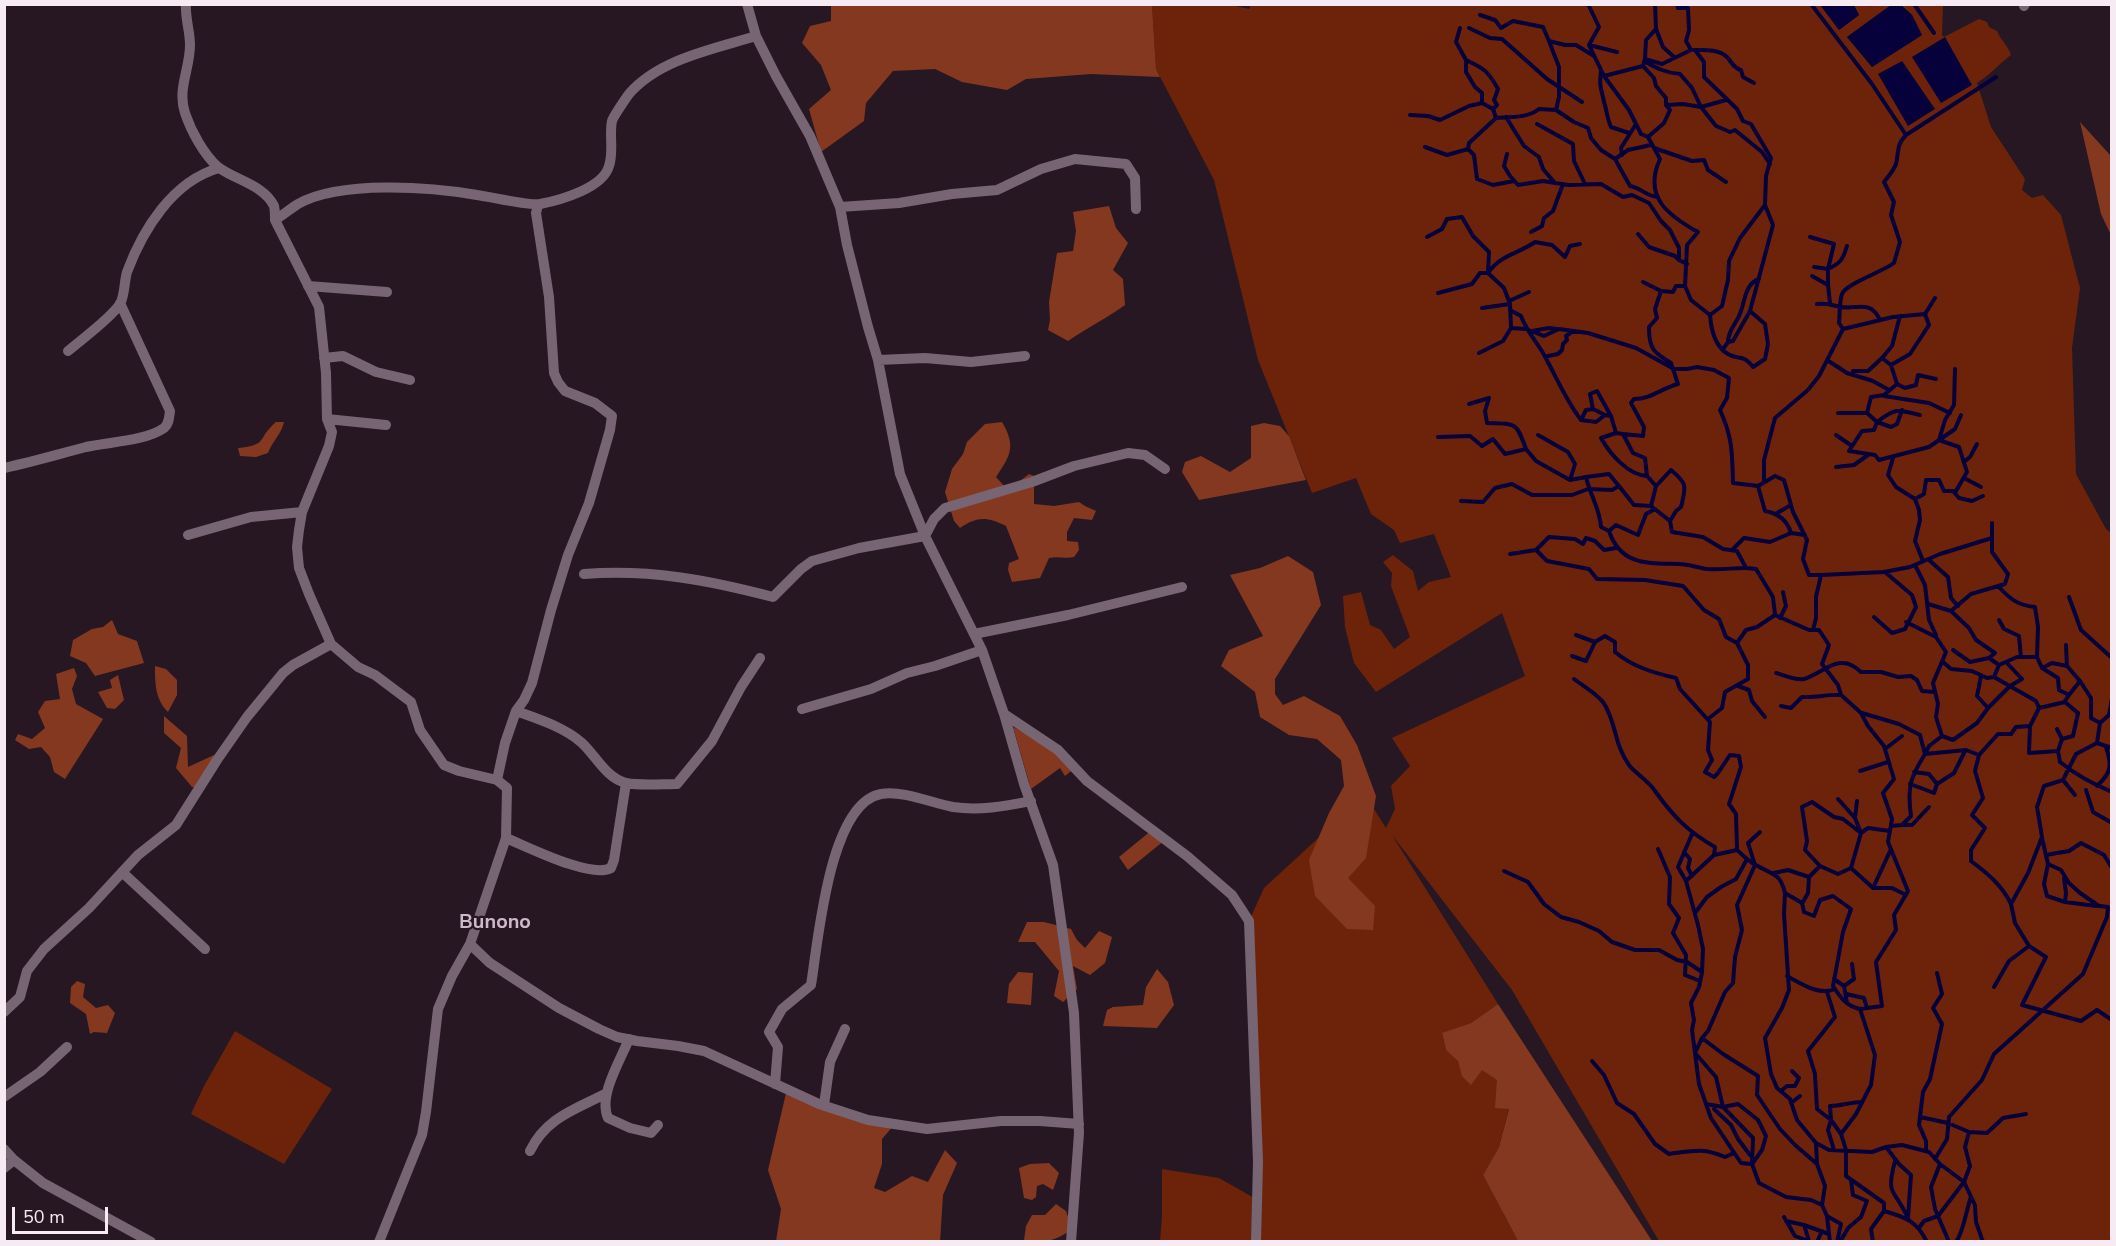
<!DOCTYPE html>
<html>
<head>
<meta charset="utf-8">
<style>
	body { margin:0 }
	#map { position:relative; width:2116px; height:1246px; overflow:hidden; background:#261723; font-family:"Nunito Sans",sans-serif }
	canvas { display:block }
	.frame { position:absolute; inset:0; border:6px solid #f6ebf3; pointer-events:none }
	.scale { position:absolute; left:12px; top:1207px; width:96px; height:27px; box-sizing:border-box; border:3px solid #f6ebf3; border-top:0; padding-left:8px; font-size:18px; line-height:21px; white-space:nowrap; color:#f6ebf3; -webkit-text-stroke:4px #261723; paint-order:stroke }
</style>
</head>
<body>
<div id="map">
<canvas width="2116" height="1246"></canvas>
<div class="frame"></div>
<div class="scale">50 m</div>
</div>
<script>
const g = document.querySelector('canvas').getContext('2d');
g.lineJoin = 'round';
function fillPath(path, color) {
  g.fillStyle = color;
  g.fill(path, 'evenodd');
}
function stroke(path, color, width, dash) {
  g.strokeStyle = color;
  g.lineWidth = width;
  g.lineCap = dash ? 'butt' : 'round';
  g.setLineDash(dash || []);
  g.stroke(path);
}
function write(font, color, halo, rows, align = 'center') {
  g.font = font + ' "Nunito Sans",sans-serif';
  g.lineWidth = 4.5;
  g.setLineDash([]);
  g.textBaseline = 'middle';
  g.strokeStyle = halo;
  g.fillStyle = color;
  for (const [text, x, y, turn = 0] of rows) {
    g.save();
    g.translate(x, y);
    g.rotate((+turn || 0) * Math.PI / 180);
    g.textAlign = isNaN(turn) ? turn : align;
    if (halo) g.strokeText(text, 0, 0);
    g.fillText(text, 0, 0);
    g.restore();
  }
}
const green = new Path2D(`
	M1227,4L1249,9L1251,4H1820L1839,30L1859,15L1854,5H1868L1870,7L1873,5H1891L1847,37L1872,67L1922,35L1912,15L1901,5H1943L1942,35L1944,37L1979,19L1987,22L1989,27L1997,31C2001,41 2008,45 2011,55C2000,63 1989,76 1977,83L1991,127L2025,179L2022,190L2032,198L2043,195L2061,215L2080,288L2072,348L2076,474L2106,529L2111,533V1241H1659L1512,990L1392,835L1498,1004L1471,1023L1442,1034L1446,1050L1459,1061L1471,1084L1482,1069L1498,1080L1509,1108L1499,1147L1483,1175L1518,1241H1160L1162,1217V1169L1219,1178L1256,1199L1249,921L1264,888L1365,795L1386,828L1395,809L1391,786L1410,766L1392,738L1525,676L1502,613L1376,692L1354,663L1345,627L1343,596L1361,592L1370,625L1381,630L1394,649L1410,637L1391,586L1392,573L1383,562L1393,555L1413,571L1418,591L1429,582L1451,577L1434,534L1400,543L1394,530L1371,514L1356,478L1312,493L1258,360L1214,180L1156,69L1152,5Z
	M235,1031L332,1089L284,1164L191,1114L204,1086Z`);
const forest = new Path2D(`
	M831,5H1152L1156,69L1160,77L1091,74L1026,79L1007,90L962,82L935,69L893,71L866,103L864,121L821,152L809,109L831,90L821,65L802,43L810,26L831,21Z
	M2080,122L2111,156V235L2101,214Z
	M1109,206L1116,228L1128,243L1113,270L1123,279L1125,305C1107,318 1087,328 1068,341L1048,330L1050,320L1049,302L1057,253L1073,251L1076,231L1073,212Z
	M276,422H284C282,433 272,442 268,453L256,457L240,456L238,448C269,445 256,439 276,422Z
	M1002,422C1016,446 1011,455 996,477L1006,488L1016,484L1029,474L1034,476V504L1054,506L1079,502L1085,506L1096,511L1092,520L1074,518L1067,532V541L1078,542L1079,550L1074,557C1065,559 1058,556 1049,558L1040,578L1012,582L1008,570L1009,563L1019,559L1006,526C987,517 978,516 960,528L954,521L945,492L952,469L963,454L967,442L985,424Z
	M1264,423L1280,426L1289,436L1306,480L1199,500L1182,472L1185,462L1201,456L1230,472L1251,458V426Z
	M1288,556L1313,572L1321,605L1275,679V694L1283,705L1304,696L1340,716L1357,745L1376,796L1366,858L1348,878L1375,906L1373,930L1347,929L1315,896L1309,860L1329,813L1344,786L1341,760L1317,739L1289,735L1260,717L1255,692L1221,666L1229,650L1263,636L1230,575L1260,568Z
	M112,620L118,634L137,641L144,663L95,676L86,663L70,656L73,640L92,629L103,627Z
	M155,666L166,669L177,680V695L168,712C155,699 155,683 155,666Z
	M74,668L77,676L72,689L76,704L103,719L65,779L54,772L50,757L41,747L29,749L15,740L18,734L32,739L45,728L38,712L45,701L60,699L56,674Z
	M118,675L124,700L115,709L107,708L98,692L112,688L110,680Z
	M164,716L187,736L188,767L214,755L221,759L200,789L192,787L176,768L181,748L164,733Z
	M1013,727L1058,750L1075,768L1065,776L1060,768L1031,789Z
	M1152,830L1165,840L1128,870L1119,857Z
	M1027,922H1044L1071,929L1077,940L1085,948L1099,931L1112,937L1105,963L1090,975L1073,966L1077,989L1063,1002L1054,996L1059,971L1035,942H1018Z
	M1157,969L1168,982L1174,1005L1157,1028L1103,1026L1107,1010L1113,1007L1143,1005L1146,987Z
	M1018,972L1033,973L1031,1005L1007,1003L1009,984Z
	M77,981L85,984L83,997L96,1008L108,1005L115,1013L107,1033L94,1032L90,1034L86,1014L70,1003L71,987Z
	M1498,1004L1652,1241H1518L1483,1175L1499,1147L1509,1109L1495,1108L1497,1080L1482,1070L1471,1085L1462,1076L1458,1061L1446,1050L1442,1033L1471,1023Z
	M787,1089L894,1125L882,1139V1164L874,1188L885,1192L912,1176L928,1182L945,1150L957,1163L943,1195L940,1242L776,1241L781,1209L768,1170Z
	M1049,1163L1059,1173L1053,1190L1043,1184L1037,1186L1036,1197L1032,1200L1024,1198L1019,1168L1030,1164Z
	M1056,1204L1066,1211L1072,1229C1057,1240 1043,1245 1024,1240L1026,1226L1032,1215H1045Z`);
const water = new Path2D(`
	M1820,5H1854L1859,15L1839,30Z
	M1891,5H1901L1912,15L1922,35L1872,67L1847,37Z
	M1945,37L1972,85L1941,103L1912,57Z
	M1902,61L1935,109L1908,126L1878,74Z`);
const stream = new Path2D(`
	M1588,4L1599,27L1589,45L1604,76L1629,110L1641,134L1648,137
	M1677,4L1678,8H1688L1689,30L1686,41L1691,50L1662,64L1645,59L1643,66L1654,78L1656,86L1666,98V105L1670,110L1664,123L1648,137L1660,159C1643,196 1667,215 1698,232L1687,245L1685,286L1691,300L1710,315C1711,329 1714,346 1728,354C1739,361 1742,353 1753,367L1765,359L1768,344L1765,324L1750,311
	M1811,4L1872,84L1906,135C1896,145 1899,152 1896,164C1894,170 1888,177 1884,182L1894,202L1891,215L1900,242L1894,263C1882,272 1845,284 1842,294C1839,303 1840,314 1839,323L1843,329
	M1914,4L1934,33
	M1480,15L1495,20L1501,28L1513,21L1543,27L1549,41
	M1460,28L1456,42L1466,60V72L1475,87L1482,93V103
	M1469,28L1490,38L1502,39L1547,79L1582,102
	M1656,29L1663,47L1674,57
	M1589,45L1617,52
	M1694,50C1704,50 1719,49 1727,57C1732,62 1733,68 1741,70L1743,77L1754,83
	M1695,50L1704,62V77L1737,109L1743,121L1751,124L1771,158L1766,176L1765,205L1740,238L1729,261L1728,280L1722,306L1710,315
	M1594,56L1576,45H1565L1549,41L1559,67V97L1556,110L1574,122L1588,128L1591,138L1601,150L1615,159L1630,186C1642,188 1645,196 1658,197
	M1645,59L1646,40L1656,29L1655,4
	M1466,60C1485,69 1488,71 1498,89L1494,100L1497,105L1493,109
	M1644,61C1656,68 1666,73 1680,74L1692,88L1701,107L1716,126L1730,132L1735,130L1762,152L1770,164
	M1601,71C1599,88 1601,87 1604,102C1607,111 1607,118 1611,127L1629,133
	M1604,76L1643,66
	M1667,105L1683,104L1701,107L1726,100
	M1410,115L1428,116L1440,120L1469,106L1482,103L1493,109L1496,118C1511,117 1528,118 1539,109L1556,110
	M1506,117L1524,146L1539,157L1543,169L1555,183
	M1537,124L1573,144L1574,161L1585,184
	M1906,135L1996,77
	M1425,147L1447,155L1468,149
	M1654,148L1692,161L1704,160L1708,170L1726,182
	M1468,149L1474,155L1477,179L1493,185L1514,181
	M1468,149L1469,143L1496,118
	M1507,154L1504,166L1510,176L1518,185L1543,181L1568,185L1601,184L1623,197L1632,195L1649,203L1661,221L1670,230L1679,248V260L1687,264
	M1622,155L1621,148L1636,124
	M1615,159L1628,150L1651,145
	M1531,232L1542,226L1544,218L1553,211L1563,184
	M1638,234L1649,247L1675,256L1679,260
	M1427,237L1442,229L1447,219L1462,217L1473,236L1489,252L1488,273L1504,288L1510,304L1511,328
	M1810,237L1834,244L1828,269
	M1814,267L1828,269V285
	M1828,269C1841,263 1843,259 1847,246
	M1812,276L1828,285L1830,303
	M1643,282L1661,291L1673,292L1676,286H1685
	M1661,291L1655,309L1657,318L1649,327C1649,349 1653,352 1671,363L1678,384C1662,388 1651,399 1634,399L1631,403L1644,427L1643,436L1623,434L1633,453L1645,458L1647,476L1656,486L1651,506L1670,521L1672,532L1703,537L1723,549L1737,551L1746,568L1756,569L1773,597L1775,615L1809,630H1819L1829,645L1822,664L1838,685L1841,695L1861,713L1868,726L1884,746L1894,779L1883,793L1892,819L1888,842L1908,891L1894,915L1896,930L1876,962L1882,1006L1860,1009L1875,1055L1871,1085L1856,1114L1841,1134L1846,1150V1176L1884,1203V1211C1905,1217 1917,1221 1927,1242
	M1438,293L1472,284L1480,273H1488C1500,255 1518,254 1535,242L1552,245L1565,257L1570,246L1580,244
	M1935,298L1925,314L1929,325L1910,354L1891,365L1897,384L1884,395L1871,397L1867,413L1877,422L1874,430L1862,431L1849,451L1875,455L1879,460L1929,447L1955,429L1961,415
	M1509,301L1529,292
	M1817,304C1829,303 1830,305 1841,307C1858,310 1870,299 1880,320
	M1482,308L1510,304
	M1510,310L1521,316C1526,330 1535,340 1543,353C1556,376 1565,399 1581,420L1596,422L1605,415L1611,416L1616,433L1623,434
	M1532,331L1549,328L1557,329
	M1728,342C1728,331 1735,325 1739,316C1745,304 1744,284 1759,279
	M1723,349L1728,342L1733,341L1750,311L1773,225L1765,205
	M1479,353L1503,341L1511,328L1526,329L1544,336L1559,329L1588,333L1636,348L1674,369H1687L1697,367L1714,370L1729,378L1727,398L1720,410C1733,439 1732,453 1733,483L1758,486L1765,511C1777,513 1787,520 1791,533
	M1548,356L1558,354L1562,350L1563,344L1567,340L1566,336L1573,331
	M1827,360L1847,373L1873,381L1889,390
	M1891,365L1882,358L1892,346L1900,316
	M1853,371H1868L1882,358
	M1897,384L1905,388L1916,385L1918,375L1936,379
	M1884,396L1929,403L1950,413
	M1469,404L1489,398L1485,411L1487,423C1516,424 1516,421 1526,449
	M1593,409L1590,394L1597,391L1611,416
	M1838,413H1867
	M1581,420L1586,410L1593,409L1605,415
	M1877,422C1895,408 1898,409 1920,415
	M1877,422L1891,427L1897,424L1902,410
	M1616,433L1601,438C1610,454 1628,475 1647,476
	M1538,435L1568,452L1575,464L1570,480
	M1836,435L1852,446
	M1438,437L1470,436L1482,446L1493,439L1505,454L1526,449L1536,461L1570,480L1586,477C1590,495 1600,509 1601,527L1609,531C1621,566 1648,563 1679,564C1689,564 1698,568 1707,569C1719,570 1733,568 1745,568
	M1893,458L1888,475L1896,487L1915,499L1919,510L1920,520L1915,541L1923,561
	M1964,462L1970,457L1977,444
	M1836,467L1854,465L1868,455
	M1586,477L1609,474L1619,486
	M1964,478L1981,487
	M1764,482V460L1775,418L1808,390L1819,376L1843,329L1893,317L1925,314
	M1656,486L1671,470C1688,484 1686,486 1681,507L1676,511L1670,521
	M1758,486L1775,476L1784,480L1793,512L1807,540L1803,559L1809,575H1821
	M1953,491L1959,498L1972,501L1983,496
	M1915,499L1924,494L1926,480H1939L1944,491H1956L1967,472L1959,447L1939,440L1945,420L1954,405L1955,369
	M1461,501L1483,502L1495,488L1512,484L1532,495H1572L1588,489L1612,490L1619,486L1634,505L1651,506
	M1777,513L1791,505
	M1609,531L1616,525L1638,535L1646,514L1655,509
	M1536,550L1547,561L1589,569L1597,579L1645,580L1683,586L1704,610L1719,619L1726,637L1737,643L1746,630L1757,627L1775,615
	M1732,550L1744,538L1770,542L1791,533L1805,535
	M1510,554L1536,550L1549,537L1575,539L1583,544L1586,538L1595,541L1604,550L1616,548
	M1928,559L1948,577L1951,598L1958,606
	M1915,565L1925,585L1929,620L1936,635
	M1998,586C2010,599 2017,605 2035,607L2038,627L2037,657H2017L1999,665
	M2069,597L2081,630L2112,658
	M1928,604L1951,611
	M1874,617L1892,633L1905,629L1916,607L1912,595L1885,572
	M1780,618L1786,606L1783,592
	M1999,620L2004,629L2019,636L2021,657
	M1906,622L1936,637L1946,652L1933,683L1938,704L1936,717L1942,736L1929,746L1925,754L1966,750L1979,755L1998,734H2011L2016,727L2030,726
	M1813,630L1816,618V597L1821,575L1884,572L1910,567L1940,554L1992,538V523
	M1576,635L1595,642L1605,636L1615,642V652C1633,667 1654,673 1676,678L1680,689L1710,722L1708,750L1712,760L1705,772L1714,777L1718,773L1730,755L1739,756L1741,767L1729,804L1736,814L1737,850C1743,855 1749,862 1756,865C1772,875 1780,872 1785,893L1802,903L1804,912L1814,916L1820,900L1833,896L1851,909L1843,932L1833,986C1840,997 1846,1006 1860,1009
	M2066,645L2067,666L2080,681L2091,698V718L2100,723
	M1953,650L1970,662L1989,658L1999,665L1994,677L2036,701L2039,708L2030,726L2029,753L2058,751L2060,762C2076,775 2093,784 2112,792
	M1572,656L1586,661L1595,642
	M2037,657L2042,668L2052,663L2067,666
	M1989,658L1995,653L1976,640L1969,628L1951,611L1971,594L2005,584L2008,574L1992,552V538
	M1942,661L1951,669L1972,671L1987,678L1994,677
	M2042,668L2058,678L2059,690L2069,695L2065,701
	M1776,673C1784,675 1796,681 1804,679C1825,672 1840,651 1861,672H1881L1898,677L1911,676L1917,680L1922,691L1935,692
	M1574,679C1583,686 1596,693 1603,702C1616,720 1614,745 1629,765C1636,774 1649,781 1655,791C1673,816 1687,831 1715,847L1714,855
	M1738,686L1749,690L1752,701L1765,717
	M2069,695L2080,681
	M2112,698L2109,715L2100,723L2097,743L2112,748
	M1781,706L1791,708L1802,697C1816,698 1828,694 1841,695
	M1988,708L2010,686L2022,679L2006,662
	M2039,708L2065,702L2078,713L2073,736L2062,739
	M1862,713L1899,724L1920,735L1925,754C1910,778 1907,787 1911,816L1902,825L1891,826
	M1708,719L1722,708L1725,692L1748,679V665L1737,643
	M2057,729L2062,739L2058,751
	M1942,736L1953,740L1977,723L1988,708L1977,696L1981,676
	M2097,743L2076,754L2063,780L2044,786L2037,807L2042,837L2028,873L2011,904L2015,923L2029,946L2046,957L2022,1005L2081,1021L2097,1010L2112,1020
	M1885,749L1902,736
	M1979,755L1975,771L1983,798L1972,815L1985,828L1971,850V861C1987,873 2002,885 2011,904
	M1860,771L1888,762
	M1914,772L1929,774L1937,784
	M2063,780L2075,795
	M1910,784L1934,793L1937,784L1954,773L1965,751
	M2097,786C2112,772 2112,765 2106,747
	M2086,790L2093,812L2112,823
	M1838,799L1855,818
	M1902,825H1912L1929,807
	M1658,849L1670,877L1669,904L1679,918L1673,933L1686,955L1685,975L1700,981
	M1737,850L1714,855L1686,881L1698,925L1703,949L1702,972L1699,987L1691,1003L1694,1020L1692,1030L1699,1084L1711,1118L1741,1163L1752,1164L1759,1183L1786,1197L1811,1200L1822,1205
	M1684,852L1690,859L1688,868L1692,876
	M2046,855L2069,851L2081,843L2104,855L2112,868
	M2048,864L2044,884L2047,896L2065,902L2096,906
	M1820,866L1838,874L1851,868L1873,888H1892L1906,895
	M1851,868L1861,833L1855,818L1857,801
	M1504,871L1528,882L1544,904L1561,917L1579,922L1599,931L1612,942L1635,950H1659L1677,960L1687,962L1702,972
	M1774,873L1788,870L1809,877
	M2064,878L2066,893L2065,902
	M1686,881L1678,867L1692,834
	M1873,888L1891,849
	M1785,893L1784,914L1789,990L1782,1008L1765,1038L1771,1074L1777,1088L1790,1099L1797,1120L1816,1143L1829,1150L1872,1152L1886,1147L1902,1145L1929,1152L1940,1164L1931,1187L1935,1209L1949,1242
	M1803,902L1808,893L1809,877L1820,866L1805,850L1807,841L1802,807L1812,802L1834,817L1843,819L1861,833L1868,828L1890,831
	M1695,913L1707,897L1721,887L1736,879L1747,859
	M1787,976C1802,984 1819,996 1835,989
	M1834,979L1844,986L1847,1003
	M1844,986L1854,979L1852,964
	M1994,987L2009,961L2029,946
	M1827,992L1835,1017L1808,1051L1815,1074L1817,1109L1831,1120L1841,1134
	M1846,994L1864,998L1867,1008
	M1702,1038L1723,1054L1758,1076L1757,1095L1780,1129L1795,1145L1817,1164
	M1592,1061L1604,1075L1617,1103L1634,1114L1655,1144L1669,1154C1692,1151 1702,1147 1725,1157L1734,1153
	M1781,1091L1787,1086H1795L1799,1078L1792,1071
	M1791,1103L1800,1096
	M1706,1104L1723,1107L1753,1138L1752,1163
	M1714,1109L1731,1125L1738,1139L1750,1155
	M1969,1132L1987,1133L2003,1118L2026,1114
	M1816,1144L1817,1164L1825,1186L1822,1205L1827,1216L1841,1224L1837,1242
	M1886,1147L1899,1164L1911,1175L1908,1218
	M1834,1150L1828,1130L1831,1120L1830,1106C1841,1106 1851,1102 1862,1102
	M1926,1151V1141L1919,1125L1923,1092L1930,1079L1942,1024L1933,1008L1942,994L1937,973
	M1935,1159L1947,1139L1949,1117L1982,1080L1994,1054L2083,974L2107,917L2108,907L2099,906L2080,893L2069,883L2061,870L2048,864L2042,838
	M1895,1161C1886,1196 1893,1187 1907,1216
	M1752,1164L1762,1150L1766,1136L1758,1120L1738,1104L1723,1107L1716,1077L1695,1053L1702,1038L1708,1031L1725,992L1733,983L1735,957L1742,930L1737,905L1755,865L1748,843L1760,832
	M1940,1164L1964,1182L1975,1205L1976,1222L1983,1242
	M1827,1216L1830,1242
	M1784,1217L1795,1236L1811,1242
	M1786,1221L1804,1225L1829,1234
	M1804,1225L1809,1241
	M1919,1228L1924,1221L1938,1216L1964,1182L1970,1166L1965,1147L1969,1132L1948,1123L1920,1117
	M1817,1242L1822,1231
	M1840,1242L1848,1228L1861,1217L1867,1201L1853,1195L1851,1180
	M1873,1242L1871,1229L1884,1211
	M1956,1242C1964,1231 1966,1210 1971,1197`);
const minor = new Path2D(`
	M186,4C185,18 190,31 190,45C190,69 177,89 185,113C191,131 204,155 218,167C235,180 264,185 274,206C275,210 275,216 275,220L319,307L326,373L327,419L332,432L329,446L302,512L299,530L297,547L299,568L309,594L331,644L358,667L375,675L411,702L420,730L444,765L459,771L497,780L507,788L506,838L470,944L452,976L438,1009L426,1112L422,1135L379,1242
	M747,4L756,36L776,76L810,136L840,207L847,245L868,327L878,360L900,474L925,536L982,650L1004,714L1024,784L1053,865L1074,1013L1079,1133L1071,1242
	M2024,6L2025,4
	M840,207L899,203L952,194L997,190L1041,169L1075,159L1126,164L1135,178L1136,209
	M275,220C283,215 290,209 298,204C340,180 431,187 477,195C492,197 528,206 540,204C561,200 603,188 609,166C614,152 609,135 612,121C613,117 626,98 629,94C659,59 714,49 756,36
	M308,286L387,292
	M68,351C82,339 110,319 120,304C125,295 124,282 127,272C143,229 173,181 219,168
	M324,358L343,356L376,372L410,380
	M878,360L925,358L971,362L1025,356
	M327,419L386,425
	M4,468C32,462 59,454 86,447C108,442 146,441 164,428C169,424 169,418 170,411L120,303
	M188,535L251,517L302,512
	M584,574C650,569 708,580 773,597L801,569L812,561L859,548L925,536L934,519L945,508L1032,482L1074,466L1128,453L1145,455L1165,469
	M974,634L1068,615L1182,587
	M802,709L871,689L907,673L935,666L982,650
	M516,711C538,719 564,727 582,743C596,756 606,778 626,783C640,786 662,784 677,784L712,741L741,687L760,658
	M1004,714L1058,750L1087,781L1187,856L1232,895L1249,921L1258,1162L1256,1242
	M497,780L505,743L516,711L524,700L532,683L551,610L568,555L589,503L610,430L612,416L595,403L565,391L558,382L554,373L549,297L536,213L538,205
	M506,838C528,847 591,879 611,868L614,860L626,783
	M122,872L205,949
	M470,944L490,963L559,1008L599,1029L617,1037L637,1041L678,1046L704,1051L819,1104L868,1120L927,1129L1001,1121H1040L1079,1124
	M4,1012L20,997L27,971L44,949L89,908L138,855L176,825L217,760L247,717L283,673L293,665L331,644
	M629,1039C620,1061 598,1096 608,1118L630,1128L651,1133L658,1125
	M775,1084L778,1047L769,1032L782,1009L811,985C818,943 829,803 881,794C902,790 932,803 953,807C980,811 1005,806 1031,801
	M4,1097L40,1072L67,1047
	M824,1105L830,1062L845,1029
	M4,1149L14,1160L43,1183L151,1242
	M530,1151C546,1118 574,1110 605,1094
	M4,1168L14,1160`);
const quarterNames = [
	["Bunono",495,923]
];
fillPath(green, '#6d230a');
fillPath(forest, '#853820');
fillPath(water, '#06003b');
stroke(stream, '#06003b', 4);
stroke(minor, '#786573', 10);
write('bold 20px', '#ceb9c9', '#261723', quarterNames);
</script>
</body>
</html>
